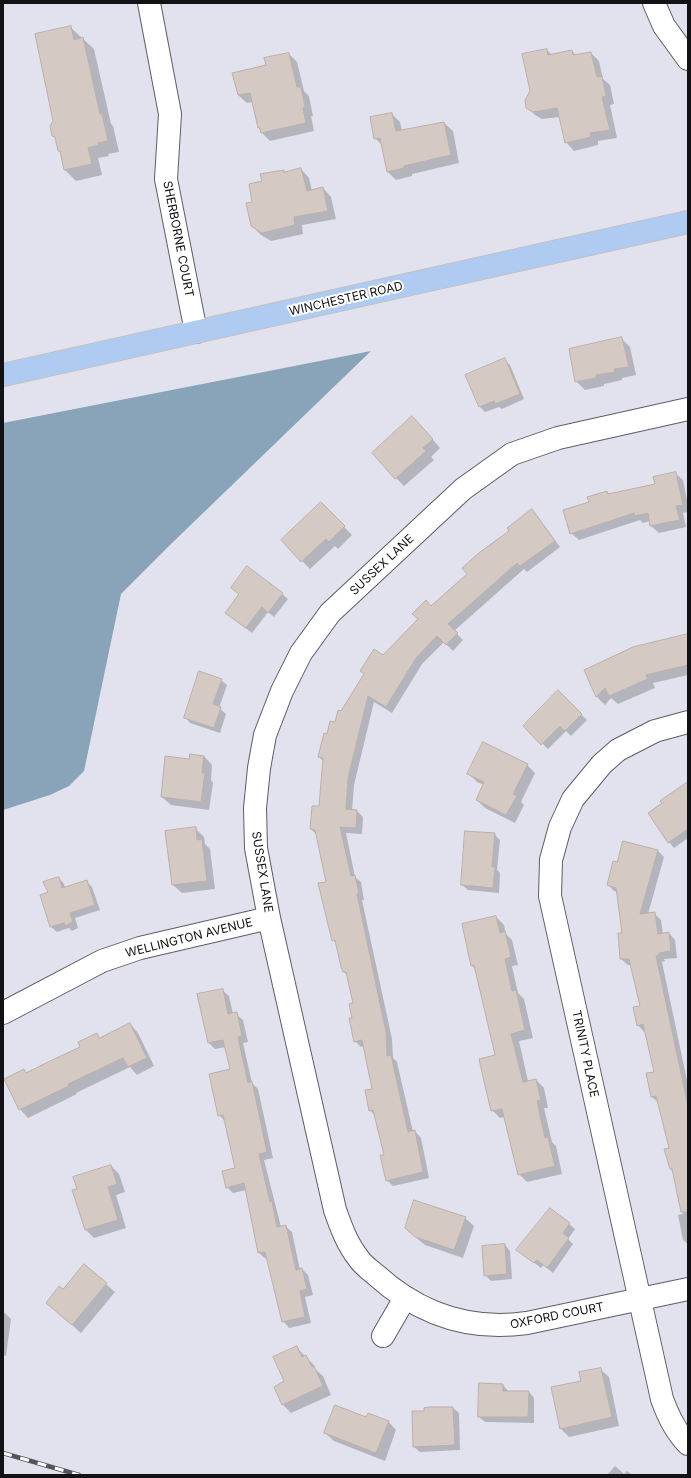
<!DOCTYPE html>
<html>
<head>
<meta charset="utf-8">
<style>
	body { margin:0 }
	#map { position:relative; width:691px; height:1478px; overflow:hidden; background:#e1e2ed; font-family:Inter,sans-serif }
	canvas { display:block }
	.frame { position:absolute; inset:0; border:4px solid #121216; pointer-events:none }
</style>
</head>
<body>
<div id="map">
<canvas width="691" height="1478"></canvas>
<div class="frame"></div>
</div>
<script>
const g = document.querySelector('canvas').getContext('2d');
g.lineJoin = 'round';
function fillPath(path, color) {
  g.fillStyle = color;
  g.fill(path, 'evenodd');
}
function stroke(path, color, width, dash) {
  g.strokeStyle = color;
  g.lineWidth = width;
  g.lineCap = dash ? 'butt' : 'round';
  g.setLineDash(dash || []);
  g.stroke(path);
}
function write(font, color, halo, rows, align = 'center') {
  g.font = font + ' Inter,sans-serif';
  g.lineWidth = 4;
  g.setLineDash([]);
  g.textBaseline = 'middle';
  g.strokeStyle = halo;
  g.fillStyle = color;
  for (const [text, x, y, turn = 0] of rows) {
    g.save();
    g.translate(x, y);
    g.rotate((+turn || 0) * Math.PI / 180);
    g.textAlign = isNaN(turn) ? turn : align;
    if (halo) g.strokeText(text, 0, 0);
    g.fillText(text, 0, 0);
    g.restore();
  }
}
const water = new Path2D(`
	M371,351L172,543L121,594L84,771L69,786L50,795L3,810V423Z`);
const shadow = new Path2D(`
	M70,27L94,49L111,124L113,126L119,152L108,154L109,156L98,158L102,175L76,181L65,170L56,138L53,135Z
	M547,50L552,55L572,51L577,56L591,53L599,61L603,79L610,85L614,104L610,105L617,138L598,141V145L574,151L566,142L560,117L542,119L535,115L527,107L531,92Z
	M289,54L297,62L304,91L309,96L313,116H311L314,131L270,141L262,133L259,127L253,102L247,103L238,95L233,74L267,66Z
	M392,114L400,122L402,131L444,123L453,131L459,163L412,174V176L396,180L387,171L383,146L375,138Z
	M301,169L309,178L312,191L323,188L331,197L336,219L302,225L303,234L271,241L261,235L252,226L263,182L283,171L286,173Z
	M621,338L630,347L636,375L622,378V380L604,384V386L585,390L576,381Z
	M504,360L510,365L524,399L502,409L499,407L485,412L480,407L466,376Z
	M421,426L440,448L431,457L434,460L404,486L396,478Z
	M675,473L683,480L688,505V512L683,513L686,527L659,533L651,526L650,521L643,523L640,520L579,540L571,533L590,503L607,492L610,495L656,485Z
	M321,503L352,535L338,549L335,546L310,569L282,540Z
	M532,511L538,517L560,547L527,572L524,569L454,631L463,640L453,651L444,642L422,664L392,713L374,702L354,785L352,811H357L363,817L362,834L346,833L355,877L361,882L364,900H362L392,1039L393,1058L397,1062L413,1132L415,1131L421,1138L429,1178L393,1186L387,1180L385,1155L376,1117L370,1110L374,1089L364,1046L361,1047L355,1041L353,1018L354,1004L348,976L344,972L337,945L333,940L327,883L317,835L311,829L320,807L324,762L319,757L328,735L342,712L384,656L431,607L468,574L510,531Z
	M232,588L282,594L288,599L274,617L268,612L252,633L226,613L240,595Z
	M688,636V675L653,683L655,688L618,704L611,698L605,705L597,697L585,670Z
	M221,680L227,685L219,708L226,714L220,733L190,723L185,717Z
	M558,692L587,720L571,736L566,731L548,749L524,726Z
	M204,756L212,765L211,780L213,783L209,810L171,805L162,797L190,760Z
	M527,765L535,773L521,802L524,805L515,823L485,808L477,800L484,785L477,782L468,773Z
	M688,786V838L674,848L669,842Z
	M195,828L204,837L205,844L210,849L215,889L182,893L173,885Z
	M494,834L500,840L497,870L500,873L499,893L468,890L462,885Z
	M658,851L664,857L648,914H655L661,920L663,934L669,933L675,940L677,958L664,959L665,961L662,962L688,1085V1172L677,1175L670,1169V1149L659,1103L652,1097L655,1073L646,1031L644,1032L638,1025L641,1007L632,965H628L621,959L619,934H623L618,892L614,891L608,885L618,864Z
	M59,878L64,884L65,888L86,881L92,887L100,910L75,918L78,928L72,931L69,928L57,932L51,927L49,892Z
	M496,917L504,925L506,934L512,940L518,965L512,966L518,993L524,999L533,1038L519,1041L528,1081L536,1080L544,1088L548,1108H544L552,1142L556,1146L562,1174L527,1182L519,1174L505,1117L500,1118L492,1110L496,1056L477,971L472,966Z
	M222,990L229,996L233,1014H236L243,1020L248,1042L243,1043L252,1083L258,1089L273,1158L264,1160L281,1227L285,1226L292,1232L300,1270L302,1269L308,1275L313,1295L305,1297L311,1323L289,1328L283,1321L268,1259H266L259,1253L246,1190L233,1193L227,1187L236,1169L226,1122L219,1115L231,1070L226,1047L215,1049L209,1043Z
	M130,1024L138,1033L154,1066L137,1075L130,1067L76,1093L77,1094L28,1118L20,1109L23,1070L27,1074L82,1047L96,1035L101,1039Z
	M111,1166L119,1174L125,1192L116,1195L126,1228L94,1238L86,1230L78,1189Z
	M688,1196V1244L683,1240L678,1215L683,1214L679,1198Z
	M550,1209L575,1229L568,1239L573,1244L553,1273L543,1265L541,1268L518,1250Z
	M465,1218L474,1226L463,1258L425,1245L414,1236Z
	M505,1245L510,1251L512,1279L491,1281L485,1275Z
	M84,1265L115,1292L81,1333L47,1303L63,1291Z
	M3,1313H5L11,1319L6,1356L3,1355Z
	M296,1347L314,1365L316,1370L323,1376L331,1395L291,1413L283,1405L275,1387L285,1382Z
	M600,1369L609,1377L619,1426L569,1437L561,1429L582,1381Z
	M503,1385L509,1392H529L534,1398V1423L485,1422L479,1417Z
	M453,1408L459,1413L460,1450L420,1452L414,1447L425,1412Z
	M367,1418L388,1421L396,1430L385,1461L334,1441L325,1433Z
	M615,1466L624,1474L627,1471L632,1475H607Z`);
const building = new Path2D(`
	M71,26L74,40L83,37L100,114H102L108,141L98,143V145L88,148L92,164L64,170L60,151H58L55,137L52,136L50,126L53,121L35,34Z
	M547,49L548,55L572,50L573,55L591,52L597,77L602,76L606,96L602,97L610,130L590,133L591,137L565,143L557,108L533,112L526,108L525,100L530,91L522,54Z
	M289,53L297,87H301L305,107L303,108L306,123L261,133L259,127L258,128L250,93L238,95L232,73L266,65L264,58Z
	M392,113L396,131L444,122L451,155L404,166V168L387,172L380,138L374,139L370,117Z
	M301,168L307,191L323,187L328,211L294,217L295,225L262,233L251,226L246,203L252,202L249,184L262,181L260,174L284,170V172Z
	M622,337L629,367L614,369L615,372L596,375V378L575,382L569,349Z
	M505,358L520,394L495,404L494,401L479,407L465,375Z
	M412,416L433,439L423,448L426,451L395,479L372,453Z
	M676,472L683,505L676,506L680,520L650,526L648,513L635,516L634,513L570,534L563,510L589,502L587,497L607,491L608,494L655,484L653,477Z
	M321,502L345,526L329,542L326,539L301,562L281,540Z
	M532,509L555,541L520,566L517,563L448,624L458,633L446,645L437,636L416,658L386,707L368,696L348,778L346,809L357,810L356,828L340,827L351,876L355,875L359,894H357L386,1032L387,1056L391,1055L408,1132L415,1130L423,1172L386,1181L380,1155H384L373,1110L369,1111L365,1090L372,1089L362,1040L354,1042L349,1018H352L349,1004L353,1003L346,972H343L341,967L335,940L332,941L318,883L326,882L315,830L310,829L312,806H319L323,758L318,757L324,733L327,734L330,721L335,722L338,710L341,711L364,674L360,671L374,649L383,655L418,619L412,614L426,600L431,606L467,574L462,568L480,552L509,531L507,528L511,525Z
	M247,566L283,593L268,613L262,607L246,628L225,613L239,594L231,588Z
	M688,634V665L646,675L648,679L609,696L605,688L596,697L584,670L633,647Z
	M199,671L222,679L213,704L221,707L214,728L184,718Z
	M558,690L582,714L565,731L560,726L541,745L523,726Z
	M483,742L528,764L513,794L517,796L506,815L476,800L484,782L467,774Z
	M190,754L204,756L202,773H205L201,802L161,797L165,756L189,759Z
	M688,782V829L668,843L648,813L662,803L660,801L664,798Z
	M196,827L197,840L202,839L207,881L172,885L165,831Z
	M465,831L495,833L492,867H495L493,888L461,885Z
	M623,841L658,850L640,914L655,912L658,934L669,932L671,951L659,953V955L656,956L688,1106V1212H681L672,1169H670L664,1149L669,1148L656,1096L651,1097L646,1073L654,1072L643,1024L637,1026L633,1007L640,1006L629,959H620L618,933H622L616,888L607,885L613,861L617,862Z
	M59,877L62,888L87,880L95,905L70,913L73,922L65,926L64,923L50,927L40,895L48,892L43,882Z
	M496,916L500,933L505,931L511,957L505,959L512,991L516,990L525,1030L511,1034L523,1082L536,1079L541,1100L537,1101L545,1138L548,1137L555,1166L518,1175L502,1109L491,1111L486,1090L479,1059L495,1055L474,965L471,966L462,924Z
	M223,989L228,1014L237,1012L242,1036L238,1037L248,1083L252,1081L267,1152L259,1154L270,1202L272,1201L277,1227L286,1225L296,1270L302,1268L307,1289L300,1291L305,1317L282,1322L265,1252L258,1253L244,1183L226,1188L222,1171L235,1168L223,1115L218,1116L209,1074L230,1069L223,1040L208,1043L197,994Z
	M130,1023L147,1058L128,1067L123,1058L68,1084L69,1086L19,1110L4,1079L24,1069L26,1073L50,1061L80,1047L78,1042L97,1033L99,1038Z
	M111,1165L117,1184L108,1187L118,1220L85,1230L72,1190L77,1189L73,1177Z
	M414,1200L466,1217L454,1250L415,1237L405,1228Z
	M550,1208L570,1223L563,1233L569,1238L547,1268L537,1260L534,1263L516,1250Z
	M505,1244L507,1274L484,1276L482,1246Z
	M84,1264L107,1283L72,1325L46,1303L59,1286L63,1289Z
	M297,1346L302,1357L306,1355L312,1367L314,1366L323,1386L282,1405L274,1387L284,1381L273,1357Z
	M601,1368L612,1417L560,1429L551,1387L581,1381L579,1372Z
	M479,1383L503,1384V1391H529L528,1417H478Z
	M335,1405L366,1417L368,1413L389,1421L376,1453L324,1433Z
	M431,1407H453L455,1445L413,1447L412,1411H424V1408Z`);
const minor = new Path2D(`
	M149,3L170,114L166,179L196,332
	M654,3L664,26L688,59
	M688,409L558,438L512,454L463,489L330,613L301,653L282,691L265,735L259,768L255,808L256,848L269,918L335,1210C341,1227 347,1244 359,1259C363,1265 370,1270 376,1275C419,1314 470,1331 527,1323L688,1289
	M688,722L655,731L618,750L602,764L573,799L560,827L551,860L550,896L662,1399C668,1416 676,1432 688,1444
	M3,1013L102,961L140,948L269,918
	M383,1336L405,1298`);
const major = new Path2D(`
	M3,375L688,222`);
const rail = new Path2D(`
	M3,1453L79,1475`);
const streetNames = [
	["SHERBORNE COURT",178,239,79],
	["WINCHESTER ROAD",346,299,-13],
	["SUSSEX LANE",382,565,-43],
	["SUSSEX LANE",262,872,81],
	["WELLINGTON AVENUE",189,938,-14],
	["TRINITY PLACE",585,1054,78],
	["OXFORD COURT",557,1316,-11]
];
fillPath(water, '#89a3b8');
fillPath(shadow, '#0003');
fillPath(building, '#d5c9c4');
stroke(building, '#bbafaa', 1);
stroke(minor, '#5d5d67', 24);
stroke(major, '#c1c1c2', 24);
stroke(minor, '#fff', 22);
stroke(major, '#b0cbf2', 22);
stroke(rail, '#535359', 4.5);
stroke(rail, '#fff', 3, [9]);
write('12px', '#121216', '#fff', streetNames);
</script>
</body>
</html>
